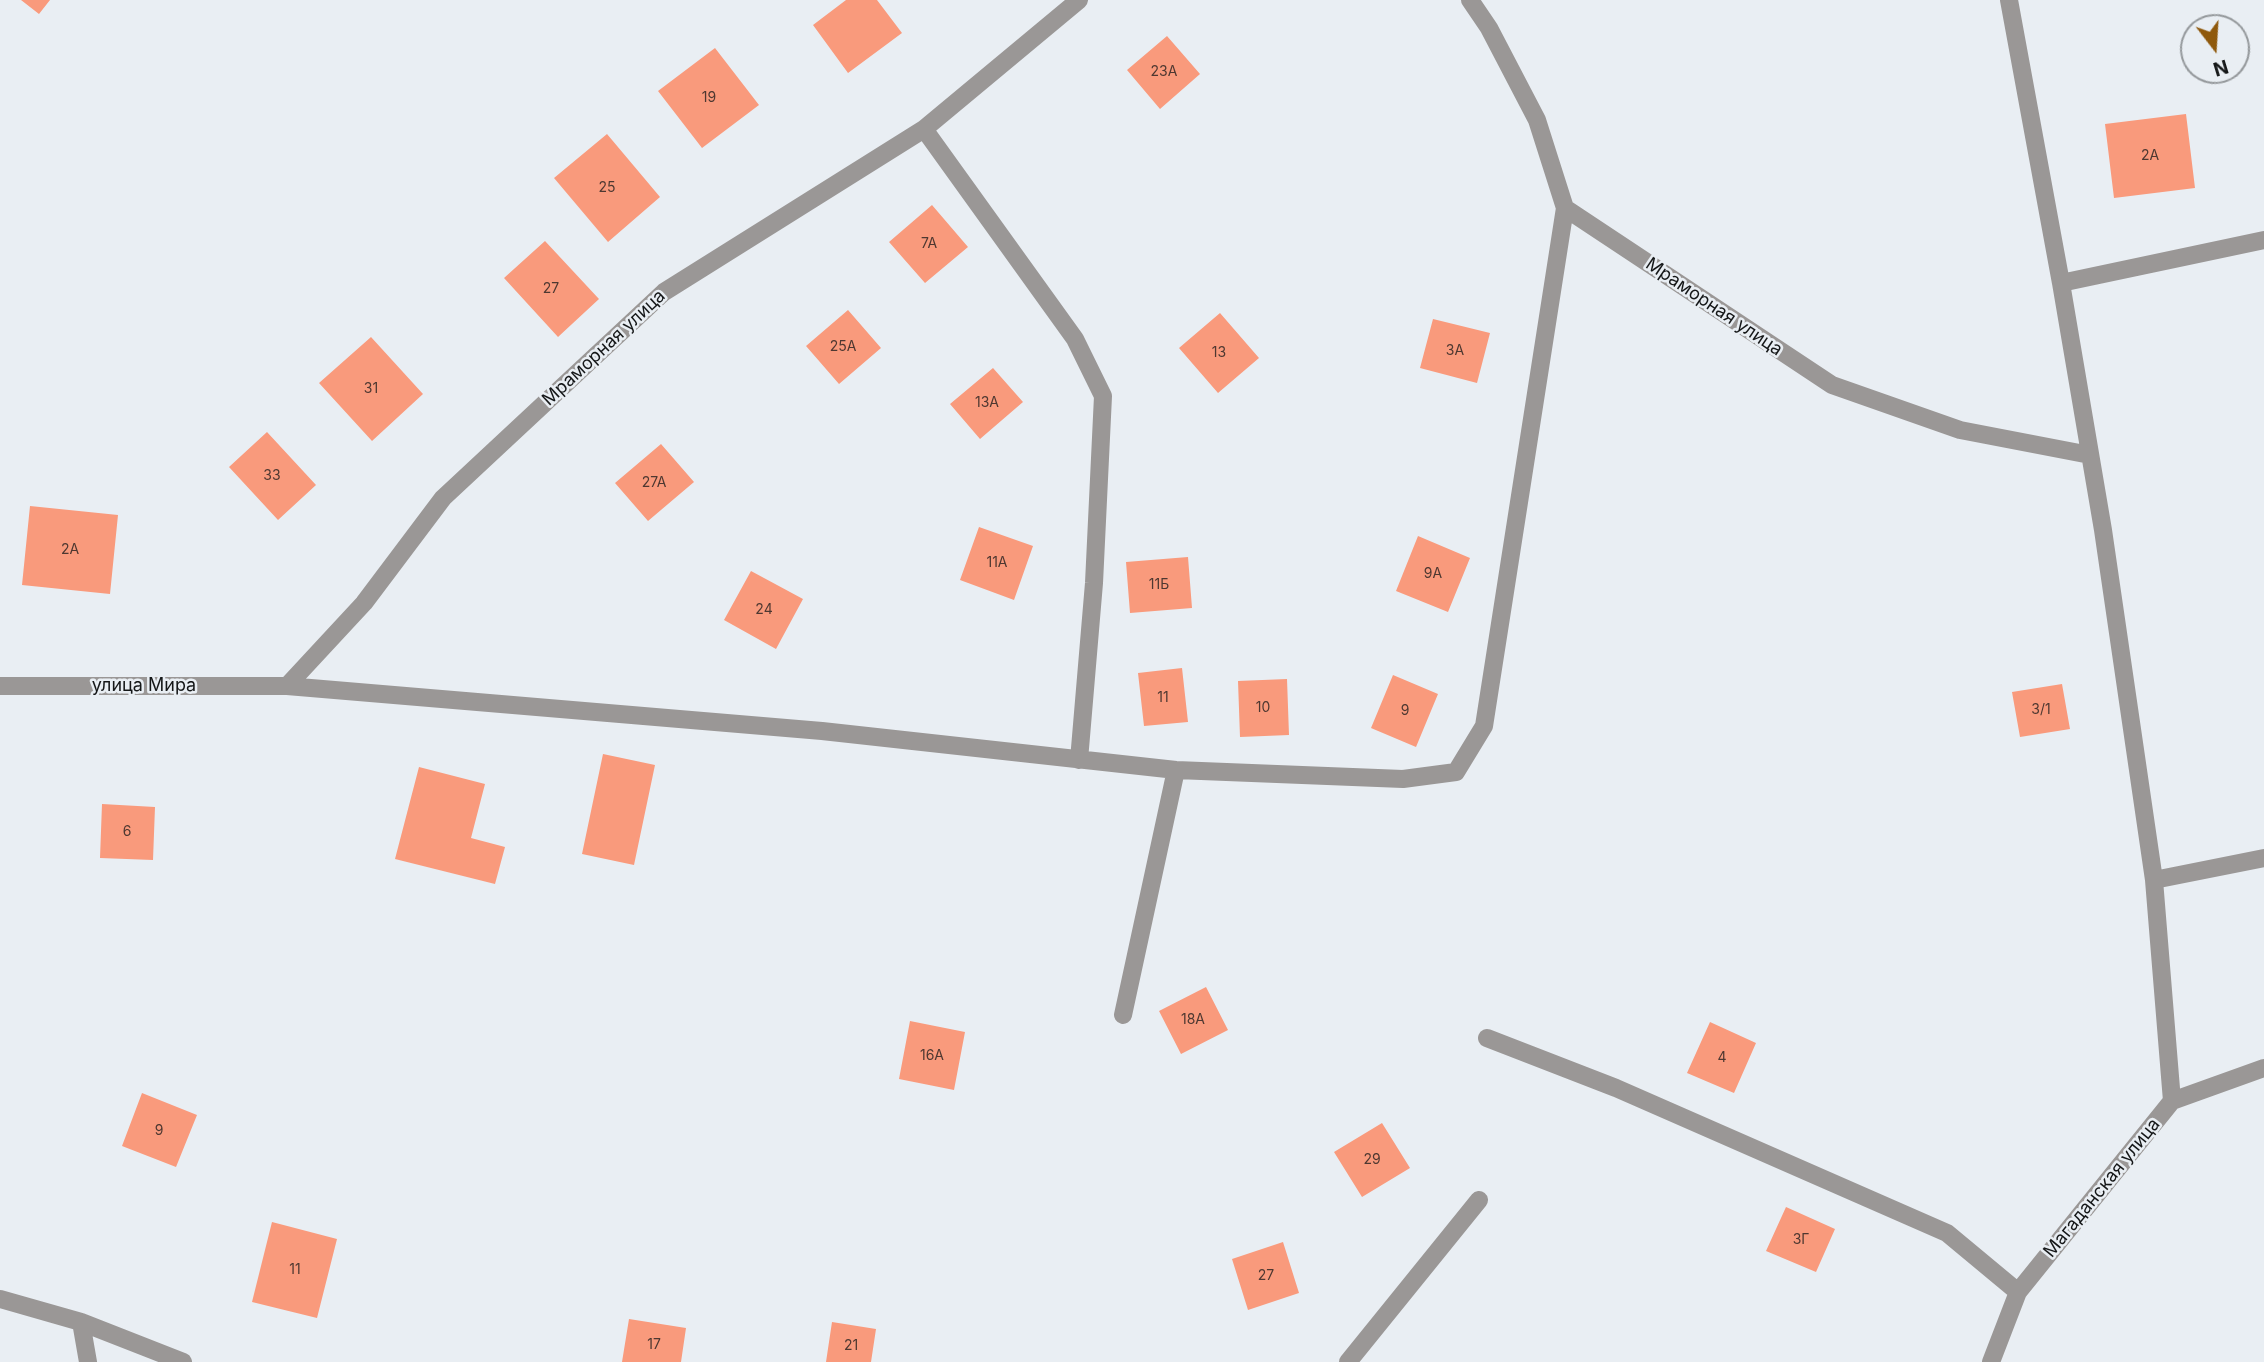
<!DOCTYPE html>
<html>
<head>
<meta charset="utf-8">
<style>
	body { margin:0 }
	#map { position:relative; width:2264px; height:1362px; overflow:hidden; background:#e9eef3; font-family:Inter,sans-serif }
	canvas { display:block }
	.north { position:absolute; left:2180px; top:14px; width:70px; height:70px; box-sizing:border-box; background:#e9eef3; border:2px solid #94989b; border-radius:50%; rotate:163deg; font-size:19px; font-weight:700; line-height:28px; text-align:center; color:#151718 }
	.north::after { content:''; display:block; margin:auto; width:24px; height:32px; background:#8f590c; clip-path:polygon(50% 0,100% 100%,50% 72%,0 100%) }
</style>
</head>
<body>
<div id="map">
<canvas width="2264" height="1362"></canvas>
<div class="north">N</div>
</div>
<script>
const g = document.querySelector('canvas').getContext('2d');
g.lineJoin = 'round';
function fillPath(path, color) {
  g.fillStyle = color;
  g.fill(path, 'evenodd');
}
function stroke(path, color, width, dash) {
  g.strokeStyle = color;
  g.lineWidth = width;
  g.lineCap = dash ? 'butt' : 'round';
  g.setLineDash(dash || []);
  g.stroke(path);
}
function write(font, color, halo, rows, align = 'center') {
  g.font = font + ' Inter,sans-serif';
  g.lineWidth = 5;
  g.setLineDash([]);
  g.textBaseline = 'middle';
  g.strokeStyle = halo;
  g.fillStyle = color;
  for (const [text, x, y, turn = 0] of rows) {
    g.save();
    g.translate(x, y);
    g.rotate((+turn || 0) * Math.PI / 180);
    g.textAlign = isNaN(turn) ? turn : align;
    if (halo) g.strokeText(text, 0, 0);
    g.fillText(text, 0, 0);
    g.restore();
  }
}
const building = new Path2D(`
	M21,0H50L39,14Z
	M846,0H877L902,33L848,73L813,25Z
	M1167,36L1200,74L1160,109L1127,70Z
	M715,48L759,105L702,148L658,91Z
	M2186,114L2195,188L2114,198L2105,124Z
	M607,134L660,197L608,242L554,178Z
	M932,205L968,247L925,283L889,242Z
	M545,241L599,299L558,337L504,278Z
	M848,310L881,348L839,384L806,346Z
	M1220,313L1259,358L1218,393L1179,348Z
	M1433,319L1490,333L1477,383L1420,368Z
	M371,337L423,394L372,441L319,383Z
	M993,368L1023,402L980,439L950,404Z
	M267,432L316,485L278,520L229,467Z
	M661,444L694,482L648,521L615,483Z
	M30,506L118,515L110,594L22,585Z
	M979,527L1033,546L1014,600L960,580Z
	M1418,536L1470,558L1448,612L1396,591Z
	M1188,557L1192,608L1130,613L1126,562Z
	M751,571L803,599L776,649L724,620Z
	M1182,668L1188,722L1144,726L1138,673Z
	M1393,675L1438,694L1416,747L1371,728Z
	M1287,679L1289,735L1240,737L1238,681Z
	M2062,684L2070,729L2020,737L2012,692Z
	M603,754L655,765L634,865L582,854Z
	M419,767L485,784L471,838L505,847L495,884L395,859Z
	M102,804L155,807L153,860L100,858Z
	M1206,987L1228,1030L1181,1054L1159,1011Z
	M910,1021L965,1032L954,1090L899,1079Z
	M1710,1022L1756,1043L1734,1093L1687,1073Z
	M142,1093L197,1115L176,1167L122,1146Z
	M1382,1123L1410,1168L1362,1197L1334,1152Z
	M1786,1207L1835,1229L1816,1272L1766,1251Z
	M272,1222L337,1239L317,1318L252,1302Z
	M1283,1242L1299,1293L1248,1310L1232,1259Z
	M629,1319L686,1328L681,1362H622Z
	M832,1322L876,1329L871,1362H826Z`);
const street = new Path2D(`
	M1470,0L1489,28L1537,120L1565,208L1832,385L1960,430L2090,455
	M2009,0L2061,283L2264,240
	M924,129L1075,339L1103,396L1094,583L1079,760
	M2061,283L2103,530L2154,880L2172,1101
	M0,686H287L822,731L1176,770L1403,779L1456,772L1484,726L1565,208
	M287,686L364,603L443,498L664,292L924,129L1079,0
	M2154,880L2264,858
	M1123,1015L1176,770
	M1487,1038L1616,1088L1947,1233L2018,1292
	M0,1299L81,1322L183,1362
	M81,1322L88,1362
	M1348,1362L1479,1200
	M1991,1362L2018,1292L2172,1101L2264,1068`);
const numberNames = [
	["23А",1164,72],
	["19",709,98],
	["2А",2150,156],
	["25",607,188],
	["7А",929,244],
	["27",551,289],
	["25А",843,347],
	["3А",1455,351],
	["13",1219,353],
	["31",371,389],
	["13А",987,403],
	["33",272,476],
	["27А",654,483],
	["2А",70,550],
	["11А",997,563],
	["9А",1433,574],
	["11Б",1159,585],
	["24",764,610],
	["11",1163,698],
	["10",1263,708],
	["3/1",2041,710],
	["9",1405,711],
	["6",127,832],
	["18А",1193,1020],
	["16А",932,1056],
	["4",1722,1058],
	["9",159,1131],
	["29",1372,1160],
	["3Г",1801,1240],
	["11",295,1270],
	["27",1266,1276],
	["17",654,1345],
	["21",851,1346]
];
const streetNames = [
	["Мраморная улица",1714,307,34],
	["Мраморная улица",604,348,-43],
	["улица Мира",144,686],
	["Магаданская улица",2102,1188,-51]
];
fillPath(building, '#f99a7c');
stroke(street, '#9a9796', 18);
write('14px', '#4e3831', null, numberNames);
write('18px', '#151718', '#e9eef3', streetNames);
</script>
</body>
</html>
